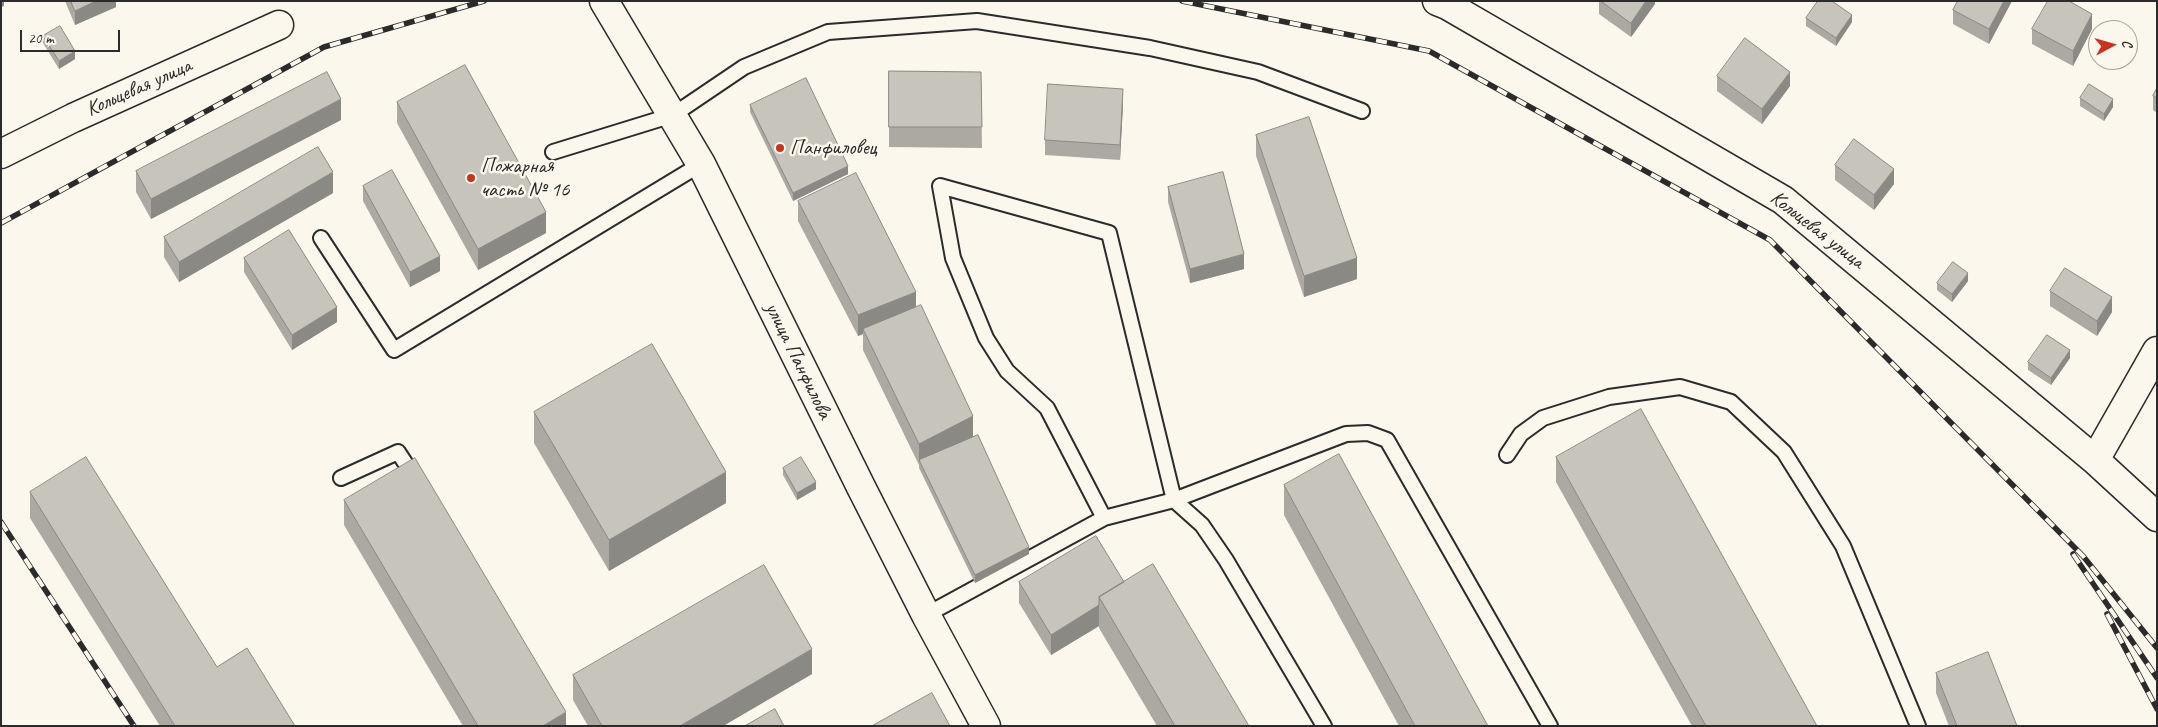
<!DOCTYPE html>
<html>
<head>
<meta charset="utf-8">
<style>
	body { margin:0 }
	#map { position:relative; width:2158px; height:727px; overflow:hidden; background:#fbf7ec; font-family:Caveat,sans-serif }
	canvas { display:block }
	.frame { position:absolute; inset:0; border:2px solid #2b2b2b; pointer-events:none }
	.north { position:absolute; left:2088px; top:20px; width:50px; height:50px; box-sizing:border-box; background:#fbf7ec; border:1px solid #a8a59f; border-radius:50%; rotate:84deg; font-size:14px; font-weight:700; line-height:20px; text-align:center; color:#2b2b2b }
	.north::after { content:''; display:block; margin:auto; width:18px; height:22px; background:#c8321e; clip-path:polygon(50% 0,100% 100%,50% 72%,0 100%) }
	.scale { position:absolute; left:20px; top:30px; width:100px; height:22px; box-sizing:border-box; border:2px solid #2b2b2b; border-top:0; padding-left:6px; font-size:15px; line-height:18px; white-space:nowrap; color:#2b2b2b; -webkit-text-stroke:4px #fbf7ec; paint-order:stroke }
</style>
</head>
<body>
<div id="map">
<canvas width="2158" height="727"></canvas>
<div class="frame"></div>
<div class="north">С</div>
<div class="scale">20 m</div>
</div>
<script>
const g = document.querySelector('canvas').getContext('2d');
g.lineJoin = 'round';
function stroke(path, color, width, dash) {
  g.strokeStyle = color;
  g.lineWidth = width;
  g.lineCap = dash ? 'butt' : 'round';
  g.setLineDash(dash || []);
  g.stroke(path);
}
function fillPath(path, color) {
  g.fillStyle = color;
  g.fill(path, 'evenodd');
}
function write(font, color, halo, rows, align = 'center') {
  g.font = font + ' Caveat,sans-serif';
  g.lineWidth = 5;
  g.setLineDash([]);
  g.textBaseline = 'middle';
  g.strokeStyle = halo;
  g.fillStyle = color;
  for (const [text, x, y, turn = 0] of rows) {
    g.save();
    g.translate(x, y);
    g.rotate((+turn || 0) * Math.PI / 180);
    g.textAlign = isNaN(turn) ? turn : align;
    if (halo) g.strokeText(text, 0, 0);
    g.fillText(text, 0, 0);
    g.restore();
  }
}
const lane = new Path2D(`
	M553,152L673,115L744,67L828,32L977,21L1150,48L1258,72L1362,111
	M321,238L394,350L701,164
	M1507,455L1521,434L1543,418L1609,397L1680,387L1731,402L1784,452L1843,546L1918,726
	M341,478L398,452L415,478
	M1104,518L1047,408L1007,371L986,338L953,258L940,186L1109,233L1174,500L1202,525L1226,560L1324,726
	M926,615L1104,518L1174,500L1346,434L1368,433L1387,440L1550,726`);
const street = new Path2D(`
	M1437,1L1447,5L1783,200L2095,460L2157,517
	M1,154L73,118L279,25
	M2095,460L2157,351`);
const primary = new Path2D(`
	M604,1L701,164L861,487L926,615L986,726`);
const rail = new Path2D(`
	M1182,1L1429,51L1770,240L2083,556L2157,648
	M1,223L324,47L484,1
	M1,522L134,726
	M2073,554L2157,678
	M2107,614L2157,709`);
const wall = new Path2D(`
	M65,1H116V7L75,25Z
	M1599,1H1655V4L1631,37L1599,14Z
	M1958,1H2012L1989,44L1953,24V10Z
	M1806,18L1852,22L1836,46L1806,26Z
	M2032,29H2092L2073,66L2032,44Z
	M43,36L75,59L59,69L43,43Z
	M889,71L981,72L982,148L889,147Z
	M1717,76L1790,86L1762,124L1717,91Z
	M2157,88V113L2153,110V96Z
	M2080,98L2113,107L2104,121L2080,106Z
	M397,102L546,233L478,270L397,123Z
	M1123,104L1120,160L1045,155V140Z
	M750,105L848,174L793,201L750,112Z
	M341,120L151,219L136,192V171Z
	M1256,135L1357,279L1304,297L1256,156Z
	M1835,165L1894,184L1874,210L1835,180Z
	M363,186L440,271L410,287L363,201Z
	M1168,187L1244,269L1190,283L1168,202Z
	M333,193L179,282L164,257V237Z
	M798,201L916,307L973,437L963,442L1029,554L975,583L919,468V464V465L863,350V334L858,336L798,221Z
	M244,258L337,322L292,350L244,272Z
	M1968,281L1952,302L1937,290V283Z
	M2050,291L2112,312L2097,336L2050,306Z
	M2070,358L2051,385L2028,370V362Z
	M534,412L726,503L609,571L534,443Z
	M1556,457L1817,726H1692L1556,482Z
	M783,468L816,489L797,500L783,475Z
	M1284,485L1488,726H1399L1284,515Z
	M30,492L217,667L295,726H160L30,518Z
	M344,500L566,726H463L344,525Z
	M1019,582H1124L1249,726H1157L1099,628V626L1051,655L1019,603Z
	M1936,673L2017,726H1949L1936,693Z
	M812,674L723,726H588L573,700V675Z`);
const shadedWall = new Path2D(`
	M1,1H4V6L1,7Z
	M96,1H116V7L75,25V11Z
	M1646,1H1655V4L1631,37V23Z
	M2004,1H2012L1989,44V29Z
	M2092,14V29L2073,66V51Z
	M1852,15V22L1836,46V38Z
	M75,51V59L59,69V61Z
	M1790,72V86L1762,124V109Z
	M1123,89V104L1120,160V145Z
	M341,99V120L151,219V199Z
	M2113,99V107L2104,121V114Z
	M848,166V174L793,201V193Z
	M1894,169V184L1874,210V195Z
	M333,172V193L179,282V262Z
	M546,212V233L478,270V249Z
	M1244,254V269L1190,283V269Z
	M440,256V271L410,287V272Z
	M1357,258V279L1304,297V276Z
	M1968,273V281L1952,302V294Z
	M916,292V313L863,329V334L858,336V315Z
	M2112,297V312L2097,336V321Z
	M337,307V322L292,350V335Z
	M2070,350V358L2051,385V378Z
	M973,416V437L921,464L919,460V465V444Z
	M726,472V503L609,571V540Z
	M816,482V489L797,500V493Z
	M1029,547V554L975,583V575Z
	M2,560V581H1V561Z
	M1099,605V626L1051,655V635Z
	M812,649V674L723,726H680Z
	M566,712V726H543Z`);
const building = new Path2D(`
	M71,1H96L75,11Z
	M1601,1H1646L1631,23Z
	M1818,1H1832L1852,15L1836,38L1806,18Z
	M1958,1H2004L1989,29L1953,10Z
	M2048,1H2069L2092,14L2073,51L2032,29Z
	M60,26L75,51L59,61L43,36Z
	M1745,38L1790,72L1762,109L1717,76Z
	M465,65L546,212L478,249L397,102Z
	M889,71L981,72L982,127H889Z
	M327,72L341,99L151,199L136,171Z
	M806,78L848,166L793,193L750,105Z
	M1048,84L1123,89L1120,145L1045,140Z
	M2089,84L2113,99L2104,114L2080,98Z
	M2157,88V98L2153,96Z
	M1309,117L1357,258L1304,276L1256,135Z
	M1854,139L1894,169L1874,195L1835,165Z
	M318,147L333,172L179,262L164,237Z
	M392,170L440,256L410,272L363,186Z
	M1223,172L1244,254L1190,269L1168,187Z
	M856,173L916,292L858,315L798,201Z
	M289,230L337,307L292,335L244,258Z
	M1953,262L1968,273L1952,294L1937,283Z
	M2065,268L2112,297L2097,321L2050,291Z
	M921,305L973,416L919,444L863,329Z
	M2047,335L2070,350L2051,378L2028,362Z
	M652,344L726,472L609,540L534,412Z
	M1641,409L1817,726H1706L1556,457Z
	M978,435L1029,547L975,575L919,460Z
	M1339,454L1488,726H1415L1284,485Z
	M86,457L217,667L247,648L295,726H175L30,492Z
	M801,457L816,482L797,493L783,468Z
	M415,458L566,712L543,726H478L344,500Z
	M1096,536L1124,582L1099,597V605L1051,635L1019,582Z
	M1153,564L1249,726H1175L1099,597Z
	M764,565L812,649L680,726H602L573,675Z
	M1988,652L2017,726H1957L1936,673Z
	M932,693L950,726H872Z
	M775,709L784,726H745Z`);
const markers = [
	[780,148,5,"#c8321e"],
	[471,178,5,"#c8321e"]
];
const streetNames = [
	["Кольцевая улица",139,88,-24],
	["Кольцевая улица",1817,230,38],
	["улица Панфилова",798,361,64]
];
const poiNames = [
	["Панфиловец",790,148],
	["Пожарная",481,166],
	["часть № 16",481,190]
];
stroke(lane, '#2b2b2b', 18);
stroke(street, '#2b2b2b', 31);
stroke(primary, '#2b2b2b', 31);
stroke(lane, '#fbf7ec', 14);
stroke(street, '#fbf7ec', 28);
stroke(primary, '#fbf7ec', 28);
stroke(rail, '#2b2b2b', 5.5);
stroke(rail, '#fbf7ec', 4, [11]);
fillPath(wall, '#aba9a2');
fillPath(shadedWall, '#8b8984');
fillPath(building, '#c7c4bc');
stroke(building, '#8b8984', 1);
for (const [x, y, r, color] of markers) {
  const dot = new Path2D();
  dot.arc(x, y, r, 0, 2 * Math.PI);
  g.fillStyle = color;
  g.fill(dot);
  stroke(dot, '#fbf7ec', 2);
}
write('21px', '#2b2b2b', '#fbf7ec', streetNames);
write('21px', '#2b2b2b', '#fbf7ec', poiNames, 'left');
</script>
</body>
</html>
